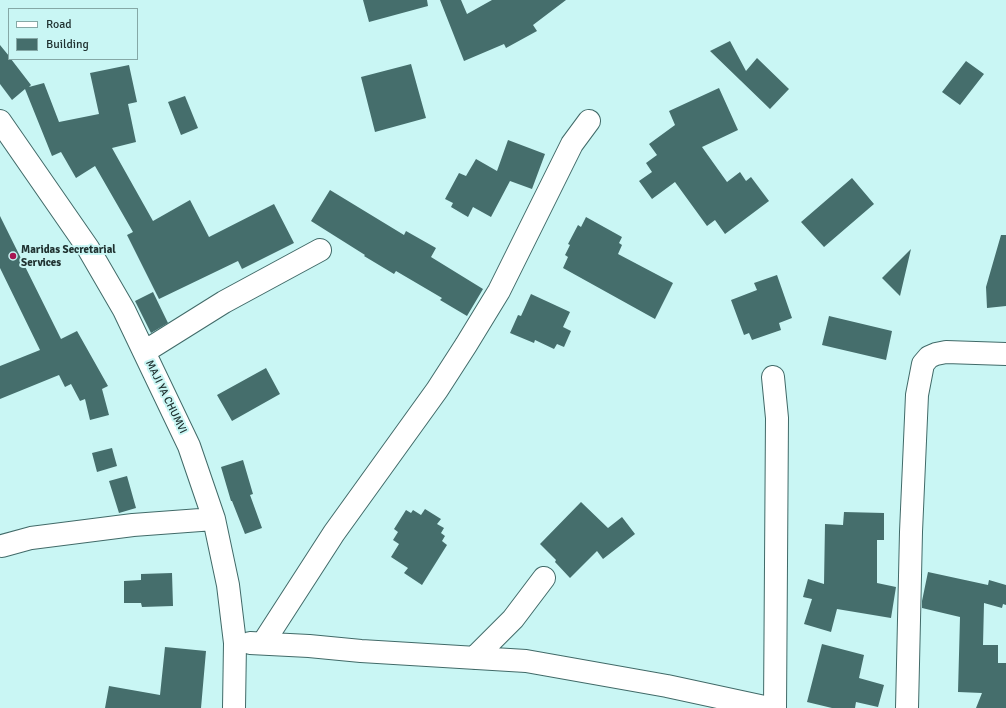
<!DOCTYPE html>
<html>
<head>
<meta charset="utf-8">
<style>
	body { margin:0 }
	#map { position:relative; width:1006px; height:708px; overflow:hidden; background:#c9f6f4; font-family:Signika,sans-serif }
	canvas { display:block }
	.legend { position:absolute; left:8px; top:8px; width:130px; height:52px; box-sizing:border-box; background:#c9f6f4; border:1px solid #85a8a6; margin:0; padding:5px 7px; list-style:none; font-size:12px; color:#203231 }
	.legend li { display:flex; align-items:center; gap:8px; height:20px }
	.legend b { width:20px; border:1px solid #85a8a6 }
</style>
</head>
<body>
<div id="map">
<canvas width="1006" height="708"></canvas>
<ul class="legend">
<li><b style="height:5px;background:#fff"></b>Road</li>
<li><b style="height:11px;background:#456e6c"></b>Building</li>
</ul>
</div>
<script>
const g = document.querySelector('canvas').getContext('2d');
g.lineJoin = 'round';
function fillPath(path, color) {
  g.fillStyle = color;
  g.fill(path, 'evenodd');
}
function stroke(path, color, width, dash) {
  g.strokeStyle = color;
  g.lineWidth = width;
  g.lineCap = dash ? 'butt' : 'round';
  g.setLineDash(dash || []);
  g.stroke(path);
}
function write(font, color, halo, rows, align = 'center') {
  g.font = font + ' Signika,sans-serif';
  g.lineWidth = 4;
  g.setLineDash([]);
  g.textBaseline = 'middle';
  g.strokeStyle = halo;
  g.fillStyle = color;
  for (const [text, x, y, turn = 0] of rows) {
    g.save();
    g.translate(x, y);
    g.rotate((+turn || 0) * Math.PI / 180);
    g.textAlign = isNaN(turn) ? turn : align;
    if (halo) g.strokeText(text, 0, 0);
    g.fillText(text, 0, 0);
    g.restore();
  }
}
const building = new Path2D(`
	M363,0H427L428,6L369,22Z
	M440,0H461L467,14L492,0H566L533,25L537,31L506,48L504,44L464,61Z
	M730,41L746,71L757,58L789,89L770,109L710,51Z
	M0,45L9,56V59H11L31,85L29,87L44,83L59,122L99,114L90,73L129,65L137,102L128,104L136,142L112,148L153,221L190,200L209,237L274,204L294,243L242,269L238,261L159,299L127,235L133,232L95,166L76,178L61,152L52,156L25,89L12,100L0,84Z
	M966,61L984,74L960,105L942,92Z
	M411,64L426,118L375,132L361,77Z
	M719,88L738,130L702,147L727,182L740,172L746,181L751,177L769,201L725,234L715,220L707,226L675,182L652,199L639,181L652,172L646,163L657,155L649,144L675,125L669,111Z
	M185,96L198,128L181,135L168,102Z
	M508,140L545,154L532,189L510,181L491,217L473,207L468,217L451,207L453,203L445,199L459,173L466,176L476,159L497,171Z
	M852,178L874,204L824,247L801,222Z
	M330,190L404,235L406,231L436,248L431,257L483,289L467,316L440,300L442,298L396,271L394,274L364,256L365,255L311,221Z
	M0,216L61,339L77,331L108,386L102,389L109,415L90,420L85,399L80,401L71,384L65,387L59,375L0,399V366L40,350L0,268Z
	M586,217L622,237L619,243L622,245L618,254L673,283L655,319L563,268L568,257L565,255L570,245L568,244L578,225L581,227Z
	M1001,235H1006V306L987,308L986,287Z
	M911,249L900,296L882,278Z
	M777,275L792,318L779,323L781,330L752,340L749,333L744,335L731,300L757,290L754,283Z
	M153,292L168,323L151,333L135,301Z
	M531,294L570,312L563,327L571,331L564,347L557,344L554,349L535,340L534,343L510,333L518,315L521,316Z
	M829,316L892,331L886,360L822,345Z
	M266,368L280,394L232,421L217,395Z
	M112,448L117,466L97,472L92,453Z
	M243,460L253,494L250,495L262,528L245,534L232,501H231L221,467Z
	M127,476L136,508L119,513L109,481Z
	M581,502L608,528L622,517L635,534L603,559L597,551L570,578L555,562L556,560L540,544Z
	M425,509L441,519L437,524L444,528L441,533L445,536L442,541L447,545L422,585L404,573L408,568L391,557L399,544L393,540L398,532L394,529L406,510L411,513L413,510L421,515Z
	M844,512L884,513V540H877V583L896,587L891,618L837,609L831,632L804,624L812,599L803,597L808,579L824,584L825,524L843,525Z
	M928,572L988,585L989,580L1006,585V605L1003,604L1002,608L984,603L983,645H998V663H1006V708H976L982,693L958,692L960,617L922,608V601Z
	M172,573L173,606L142,607L141,603H124V581L141,580V574Z
	M822,644L864,655L859,678L884,685L878,707L856,702L855,708H832L807,702Z
	M165,647L206,651L201,708H105L109,686L160,695Z`);
const minor = new Path2D(`
	M0,121L88,248L124,310L189,446L214,519L228,585L235,643L234,708
	M144,352L224,302L320,250
	M773,377L777,418L775,708
	M2,546L31,538L133,525L214,519
	M250,643L309,646L361,651L526,661L667,686L769,708
	M263,643L334,533L437,390L466,345L499,291L572,144L589,121
	M474,658L513,619L544,578
	M907,708L911,532L917,395L923,364L929,357L936,354L946,352L1006,354`);
const markers = [
	[13,256,4,"#a71652"]
];
const poiNames = [
	["Maridas Secretarial",21,250],
	["Services",21,263]
];
const streetNames = [
	["MAJI YA CHUMVI",166,397,64]
];
fillPath(building, '#456e6c');
stroke(minor, '#416a68', 24);
stroke(minor, '#fff', 22);
for (const [x, y, r, color] of markers) {
  const dot = new Path2D();
  dot.arc(x, y, r, 0, 2 * Math.PI);
  g.fillStyle = color;
  g.fill(dot);
  stroke(dot, '#c9f6f4', 1.5);
}
write('bold 11px', '#203231', '#c9f6f4', poiNames, 'left');
write('11px', '#203231', '#c9f6f4', streetNames);
</script>
</body>
</html>
